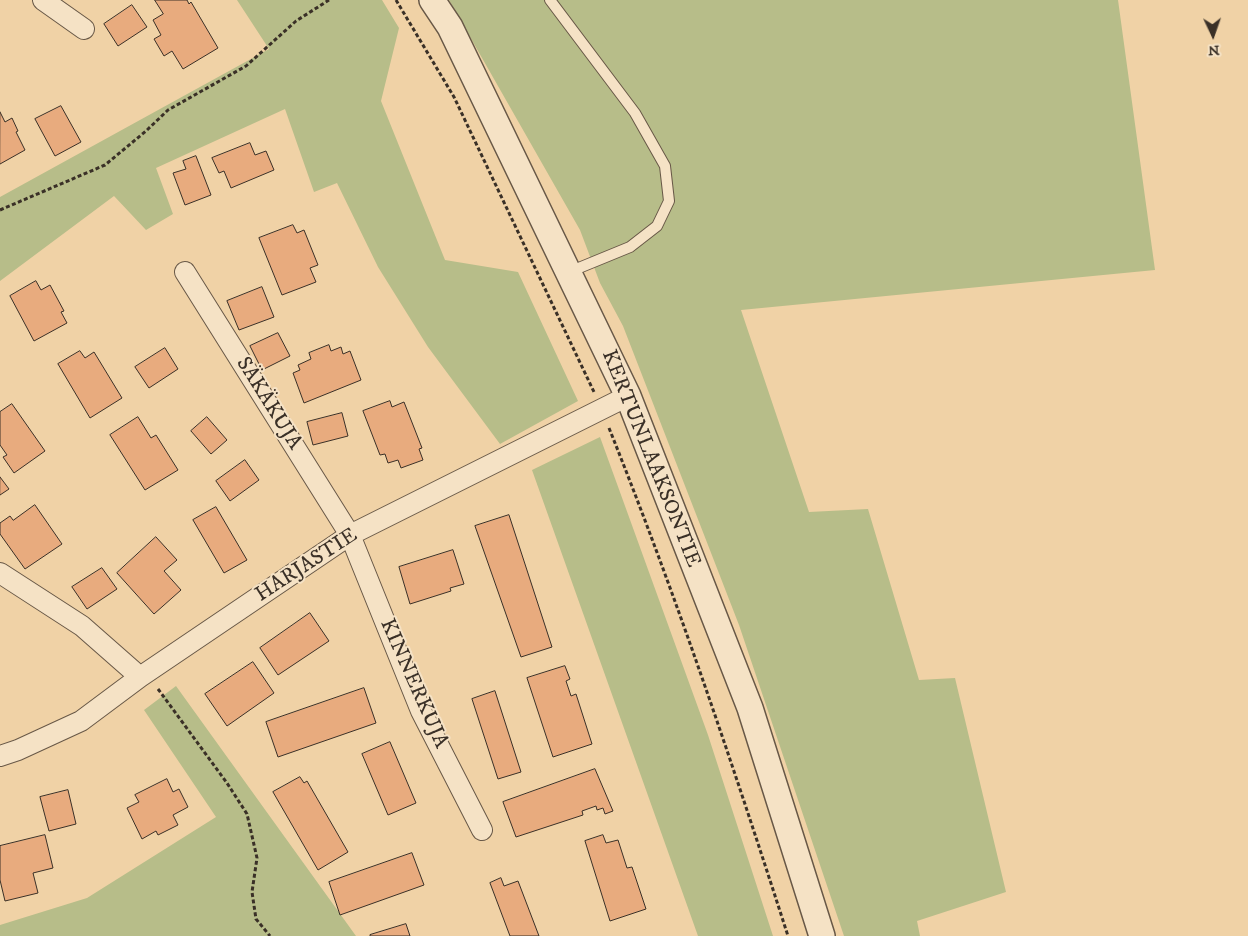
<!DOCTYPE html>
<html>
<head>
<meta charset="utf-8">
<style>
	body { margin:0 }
	#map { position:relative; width:1248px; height:936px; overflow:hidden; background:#f0d2a6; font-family:"IM FELL DW Pica",serif }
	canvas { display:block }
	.north { position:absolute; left:1188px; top:10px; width:50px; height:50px; -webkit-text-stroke:4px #f5e2c5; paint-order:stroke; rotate:177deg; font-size:14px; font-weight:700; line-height:20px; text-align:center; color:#3a3027 }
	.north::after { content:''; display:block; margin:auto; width:18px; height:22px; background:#3a3027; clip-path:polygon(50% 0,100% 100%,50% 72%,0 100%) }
</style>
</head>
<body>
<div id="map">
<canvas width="1248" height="936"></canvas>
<div class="north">N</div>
</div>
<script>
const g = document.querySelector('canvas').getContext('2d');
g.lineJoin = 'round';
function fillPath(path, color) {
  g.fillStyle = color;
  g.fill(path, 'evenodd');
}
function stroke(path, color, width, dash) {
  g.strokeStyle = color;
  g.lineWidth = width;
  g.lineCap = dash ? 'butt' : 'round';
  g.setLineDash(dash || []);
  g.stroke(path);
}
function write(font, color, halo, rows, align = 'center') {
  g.font = font + ' "IM FELL DW Pica",serif';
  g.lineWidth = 4;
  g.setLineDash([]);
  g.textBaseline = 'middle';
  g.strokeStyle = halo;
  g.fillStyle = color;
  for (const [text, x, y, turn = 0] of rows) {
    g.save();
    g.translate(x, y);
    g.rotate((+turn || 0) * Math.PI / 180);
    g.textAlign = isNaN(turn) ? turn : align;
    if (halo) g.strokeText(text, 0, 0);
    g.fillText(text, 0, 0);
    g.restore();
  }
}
const green = new Path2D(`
	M237,0H382L399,28L381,101L445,260L518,272L578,401L500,444L428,347L378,267L337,183L314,192L285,109L156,168L173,214L146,230L114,196L0,281V197L269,49Z
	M449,0H1118L1155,270L741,310L809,512L868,509L919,680L955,678L1006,892L917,921L920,936H844L739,625L623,326L600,283L580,230Z
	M600,437L708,735L773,936H698L532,470Z
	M176,686L356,936H0V925L87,898L216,817L144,710Z`);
const building = new Path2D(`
	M155,0H187L189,4L191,2L218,48L183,69L172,51L164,56L154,39L161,35L153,20L163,14Z
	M132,5L147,27L118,46L104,24Z
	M61,106L81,142L55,156L35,119Z
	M0,112L5,122L12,118L18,131L16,132L25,150L0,164Z
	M250,143L255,155L266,151L274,170L231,188L224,171L219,173L212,158Z
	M196,156L211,195L185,205L173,173L186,169L183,161Z
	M293,225L297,233L304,230L318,265L310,268L316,282L282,295L259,238Z
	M36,281L41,290L50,285L64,311L61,312L67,323L34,341L10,296Z
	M262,287L274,317L239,330L227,301Z
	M278,333L290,356L262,370L250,346Z
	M329,345L331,351L341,347L343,354L350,351L361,380L304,403L293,373L300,370L298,365L311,359L309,353Z
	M165,348L178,369L149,388L135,367Z
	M80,351L85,358L94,352L122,398L90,418L58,364Z
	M390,401L392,407L404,402L422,448L419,449L423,460L401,468L398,460L388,463L385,454L380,455L363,411Z
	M12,404L45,451L14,473L3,457L7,455L0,445V412Z
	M342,413L348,436L313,445L307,422Z
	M138,417L151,438L156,435L178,470L145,490L110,435Z
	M207,417L227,440L211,454L191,431Z
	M245,460L259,480L230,501L216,481Z
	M0,477L9,489L0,495Z
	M35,505L62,544L25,569L0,534V523L10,516L13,520Z
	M216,507L247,560L224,573L193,520Z
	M509,515L552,647L521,657L475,526Z
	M156,537L177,560L164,571L181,590L154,614L117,573Z
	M453,550L464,584L450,588L451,591L410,604L399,567Z
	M102,568L117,589L87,609L72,587Z
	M310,613L329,641L278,675L260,648Z
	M253,662L274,693L227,726L205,694Z
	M565,666L570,679L566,681L571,696L576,694L592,744L553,757L527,678Z
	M364,688L376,723L278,757L266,722Z
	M495,691L521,772L498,779L472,699Z
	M390,742L416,803L388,815L362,754Z
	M595,769L613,811L605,814L603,808L597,810L596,806L582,811L583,815L516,837L503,802Z
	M300,777L304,783L307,781L348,852L318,870L273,792Z
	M167,779L173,792L179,789L188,807L173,815L178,825L158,835L156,831L142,839L127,808L139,802L135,795Z
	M68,790L76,824L49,831L40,797Z
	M45,835L53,868L33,873L38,893L5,901L0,880V846Z
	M603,835L606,843L618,840L627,868L632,867L646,909L610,921L585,841Z
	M412,853L424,885L340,915L329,882Z
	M501,878L504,886L518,881L539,936H510L490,883Z
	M406,924L410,936H370V935Z`);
const path = new Path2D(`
	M396,0L454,97L594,392
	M0,210L105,165L146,131L168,110L246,66L296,21L329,0
	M609,428C676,595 733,765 788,936
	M158,689L227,783L247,814L257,858L252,892L256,919L270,936`);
const service = new Path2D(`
	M550,0L635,113L665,166L669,201L657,226L630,247L569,272`);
const minor = new Path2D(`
	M43,0L84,29
	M185,272L350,535L421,711L482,830
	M0,573L82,626L140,677
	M0,756L18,750L81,721L140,677L350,535L628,396`);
const tertiary = new Path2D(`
	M432,0L450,27L628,396L750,708L822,936`);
const streetNames = [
	["SÄKÄKUJA",268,404,58],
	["KERTUNLAAKSONTIE",650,459,68],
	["HARJASTIE",307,566,-33],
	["KINNERKUJA",413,684,66]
];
fillPath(green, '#b7bd89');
fillPath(building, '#e8ab7e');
stroke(building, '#3a3027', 1);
stroke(service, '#685847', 12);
stroke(minor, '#685847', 22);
stroke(tertiary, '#685847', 28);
stroke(path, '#3a3027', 3, [4, 2.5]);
stroke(service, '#f5e2c5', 10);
stroke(minor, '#f5e2c5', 20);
stroke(tertiary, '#f5e2c5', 25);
write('21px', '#3a3027', '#f5e2c5', streetNames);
</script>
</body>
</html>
